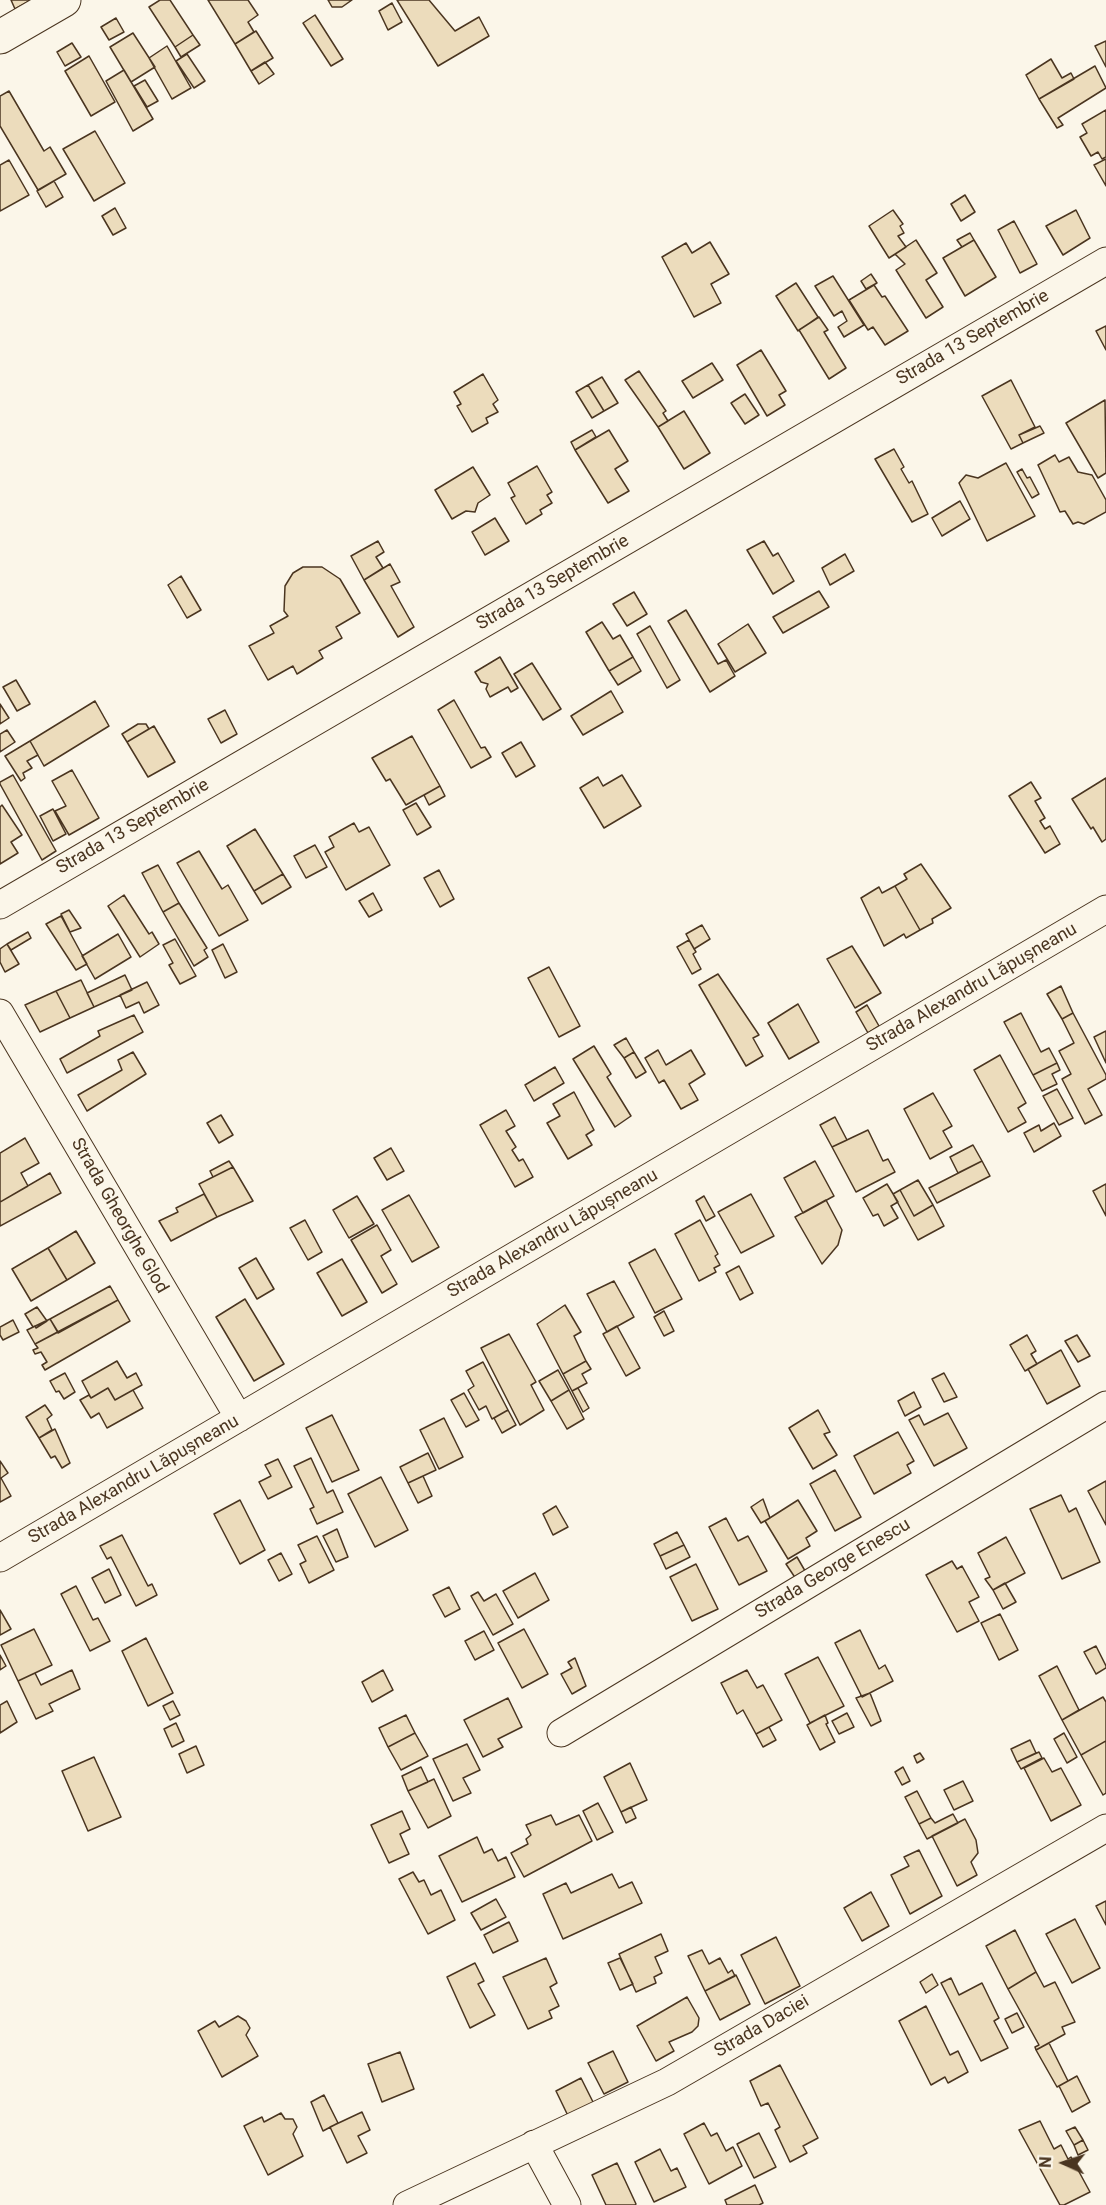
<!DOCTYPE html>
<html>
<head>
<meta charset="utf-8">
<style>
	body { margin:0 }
	#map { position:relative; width:1106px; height:2205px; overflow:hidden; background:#fbf6e9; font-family:Roboto,sans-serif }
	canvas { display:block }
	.north { position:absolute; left:1034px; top:2133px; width:60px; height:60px; -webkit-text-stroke:4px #fbf6e9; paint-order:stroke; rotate:273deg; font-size:16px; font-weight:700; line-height:24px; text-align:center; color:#4a3520 }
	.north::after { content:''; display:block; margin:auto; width:21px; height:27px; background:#4a3520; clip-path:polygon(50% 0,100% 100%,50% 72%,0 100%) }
</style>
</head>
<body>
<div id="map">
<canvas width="1106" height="2205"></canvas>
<div class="north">N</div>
</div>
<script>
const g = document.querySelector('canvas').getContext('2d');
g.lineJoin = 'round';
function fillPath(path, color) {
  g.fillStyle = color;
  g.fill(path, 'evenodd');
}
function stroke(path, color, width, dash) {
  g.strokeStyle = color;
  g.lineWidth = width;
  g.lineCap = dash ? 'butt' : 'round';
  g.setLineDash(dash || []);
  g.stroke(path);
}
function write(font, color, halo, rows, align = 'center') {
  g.font = font + ' Roboto,sans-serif';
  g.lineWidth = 4.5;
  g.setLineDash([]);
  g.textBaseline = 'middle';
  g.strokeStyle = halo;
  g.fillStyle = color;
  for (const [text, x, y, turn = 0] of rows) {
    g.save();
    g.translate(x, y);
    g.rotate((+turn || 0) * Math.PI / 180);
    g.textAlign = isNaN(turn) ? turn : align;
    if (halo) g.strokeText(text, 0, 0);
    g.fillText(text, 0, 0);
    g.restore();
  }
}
const building = new Path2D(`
	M11,0H31L15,9Z
	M160,0H170L193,35L175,47L149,7Z
	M208,0H248L258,15L248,22L254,32L235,44Z
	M328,0H352L342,7H332Z
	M397,0H429L455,31L479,17L489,36L438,66Z
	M392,3L402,22L388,30L379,11Z
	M315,15L343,59L331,66L303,23Z
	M116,18L124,32L109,40L101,27Z
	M256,31L273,58L251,71L235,44Z
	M133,33L155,67L131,82L110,47Z
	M193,35L200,45L181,57L175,47Z
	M1106,41V67L1095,46Z
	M72,43L81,57L65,66L57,52Z
	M167,46L191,88L172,99L149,58Z
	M187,54L205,81L194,88L176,61Z
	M89,56L115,102L91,116L65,71Z
	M1051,59L1062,78L1071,73L1074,79L1039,99L1026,75Z
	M265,62L274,74L259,84L251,71Z
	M1095,66L1106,88L1058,118L1063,125L1057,128L1039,99Z
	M124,70L153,119L133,131L106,81Z
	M145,80L158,101L147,107L134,86Z
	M9,91L44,151L50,147L66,174L38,190L0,126V96Z
	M1106,110V157L1102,159L1098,152L1091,156L1080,137L1087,133L1082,124Z
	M95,131L125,183L94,201L63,149Z
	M1106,159V186L1094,165Z
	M9,160L29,195L0,211V165Z
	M54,181L63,197L46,207L37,191Z
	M965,195L975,212L961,221L951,204Z
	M115,208L126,228L113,235L102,216Z
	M893,210L903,224L900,226L904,233L898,236L906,247L889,258L869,226Z
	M1076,210L1090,238L1063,255L1046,226Z
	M1014,221L1037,264L1020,273L998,230Z
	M970,233L974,240L962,247L957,240Z
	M916,240L937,273L926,280L943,307L926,318L896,270L905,264L895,254Z
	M974,240L996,277L965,296L943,258Z
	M710,242L729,274L711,284L721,303L694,317L662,257L686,243L692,253Z
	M871,274L877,283L866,289L861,281Z
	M833,276L864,325L844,337L838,327L847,321L842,311L834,316L815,286Z
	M796,283L818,317L798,331L776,296Z
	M874,285L882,297L885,296L908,331L885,345L873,327L868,330L849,300Z
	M819,317L828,330L824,332L846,368L829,379L799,330Z
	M1106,326V350L1096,331Z
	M761,350L786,391L779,395L785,405L767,416L737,365Z
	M712,363L723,380L693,398L682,381Z
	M639,371L666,411L663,413L668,421L658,427L625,380Z
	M483,374L498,400L493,404L498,412L486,418L488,423L472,432L457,406L461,404L454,392Z
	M602,377L618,403L604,411L588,385Z
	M1011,380L1035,427L1019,435L1023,443L1011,449L982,396Z
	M588,385L604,411L592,418L576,392Z
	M745,394L759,415L745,424L731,403Z
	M1105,400L1106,473L1098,478L1066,423Z
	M684,411L710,453L684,469L658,427Z
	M1040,426L1044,433L1023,443L1019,435Z
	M592,430L596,437L575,450L571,442Z
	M609,430L628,461L615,469L629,491L608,503L575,450Z
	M894,449L904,467L901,469L909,483L912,481L928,514L912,522L875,459Z
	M1055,455L1059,462L1069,457L1078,472L1092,475L1106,500V512L1084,524L1078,522L1073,524L1065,511L1060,512L1038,465Z
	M1006,463L1035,516L987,541L959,483L966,475L978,478Z
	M537,466L552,492L547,495L552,503L540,510L542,514L526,524L511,498L515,496L508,483Z
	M473,467L490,495L478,503L475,512L466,511L452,519L435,490Z
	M1022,469L1027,478L1030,477L1039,494L1032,498L1017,472Z
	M960,501L970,519L942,536L932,518Z
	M495,518L509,541L485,555L472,532Z
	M378,541L384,552L376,557L383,568L364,580L351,556Z
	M764,541L773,556L778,553L794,581L773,594L747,550Z
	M845,554L854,571L830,585L822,568Z
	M390,564L400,582L391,586L414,627L398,637L364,580Z
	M303,567H322L340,579L360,613L336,627L342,638L319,651L323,658L297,674L293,666L268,680L249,646L274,633L270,626L288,616L284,611L285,586L293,573Z
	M181,576L201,610L187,618L168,585Z
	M819,591L829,607L783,633L773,617Z
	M634,592L647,614L627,626L613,604Z
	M686,610L718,664L726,660L735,676L710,692L668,621Z
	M602,622L613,639L620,635L633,657L609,671L586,632Z
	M748,624L766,653L735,672L718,644Z
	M650,626L680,680L667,688L637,634Z
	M500,657L518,688L511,692L508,687L490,697L486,689L488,684L481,682L475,672Z
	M633,657L641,671L618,685L609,671Z
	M532,663L561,709L543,720L514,674Z
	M16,680L30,704L17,711L3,687Z
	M611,691L623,712L583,735L571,716Z
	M454,700L481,748L485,747L491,757L471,768L438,710Z
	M95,701L109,726L44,766L30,741Z
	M0,704L9,718L0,724Z
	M225,710L237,734L221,743L208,719Z
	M138,724H146L149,729L127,742L122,734Z
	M154,726L175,762L148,777L127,742Z
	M7,730L15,742L0,752V734Z
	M412,736L440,786L406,805L390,779L386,781L372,758Z
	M30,741L38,755L27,761L32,768L23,773L25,778L21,781L5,756Z
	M521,742L535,766L516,777L502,753Z
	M72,770L99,818L69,835L55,811L66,806L52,781Z
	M13,775L56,851L42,860L0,784V782Z
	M622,775L641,806L604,828L580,788L598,777L603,786Z
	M1106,778V839L1102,842L1093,827L1091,829L1072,799Z
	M1031,782L1041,798L1035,801L1045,818L1040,821L1045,829L1050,826L1060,844L1045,853L1009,796Z
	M440,786L445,796L429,805L424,795Z
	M416,803L431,827L417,835L403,810Z
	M2,805L22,835L11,842L18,853L0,864V807Z
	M53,809L66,834L53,841L40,816Z
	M354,823L359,832L369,827L390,865L346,890L325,852L334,847L329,837Z
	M255,829L283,874L254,891L227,846Z
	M315,845L327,867L306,878L294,856Z
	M199,851L222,889L228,885L248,920L219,936L177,863Z
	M921,864L951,908L932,919L933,923L920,930L895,886L907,879L904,874Z
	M158,865L179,903L163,912L142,873Z
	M439,870L454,899L440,907L424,878Z
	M283,874L291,887L262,904L254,891Z
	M895,886L920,930L906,938L904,934L884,946L861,898L879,887L882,893Z
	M373,893L382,910L369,917L359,901Z
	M124,895L149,934L152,932L159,944L140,957L108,906Z
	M179,903L207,948L204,950L208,957L194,966L163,912Z
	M69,910L81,928L70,932L61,914Z
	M61,916L87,964L76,970L46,924Z
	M702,925L710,939L694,949L686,934Z
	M28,932L31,938L11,950L7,944Z
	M118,934L131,957L95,979L82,956Z
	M175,939L196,976L180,984L169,965L173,963L163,945Z
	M689,940L696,952L693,954L701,969L692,974L677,947Z
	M7,944L19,964L5,972L0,962V949Z
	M223,944L237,972L225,978L212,950Z
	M852,946L881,993L855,1008L827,959Z
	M549,967L580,1026L559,1037L528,978Z
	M718,974L759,1035L753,1038L763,1056L746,1066L699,985Z
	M125,975L132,990L94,1007L87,993Z
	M81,980L94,1007L70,1018L56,991Z
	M147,982L159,1005L144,1013L139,1002L126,1008L120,995Z
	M1061,986L1073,1013L1062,1019L1047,994Z
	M56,991L70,1018L40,1032L25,1005Z
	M798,1004L819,1042L789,1059L768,1023Z
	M867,1005L879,1026L868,1033L856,1012Z
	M1021,1013L1041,1052L1049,1048L1057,1063L1033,1075L1004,1022Z
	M1073,1013L1106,1075V1079L1088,1089L1102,1115L1085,1124L1062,1079L1071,1074L1059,1051L1074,1043L1062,1019Z
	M134,1015L143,1032L67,1073L60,1059L100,1036L98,1031Z
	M1106,1031V1063L1094,1037Z
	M626,1038L634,1052L624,1058L614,1045Z
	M594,1046L611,1074L607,1077L631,1116L615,1127L573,1059Z
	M658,1050L666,1065L691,1050L705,1074L689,1084L698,1100L681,1109L664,1080L659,1083L645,1058Z
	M133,1052L146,1074L87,1111L78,1095L122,1070L118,1060Z
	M634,1052L646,1072L636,1078L624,1058Z
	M1000,1055L1026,1103L1018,1108L1026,1122L1008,1132L974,1070Z
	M1057,1063L1060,1070L1052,1074L1057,1084L1042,1091L1033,1075Z
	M555,1067L564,1083L534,1101L525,1085Z
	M1057,1089L1073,1118L1059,1125L1043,1096Z
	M574,1092L594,1130L586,1135L592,1145L568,1159L547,1123L560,1116L553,1104Z
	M933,1093L952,1126L943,1131L952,1147L930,1159L904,1109Z
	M506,1110L515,1126L506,1131L516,1147L512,1150L519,1161L523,1159L533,1177L515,1187L480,1125Z
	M221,1115L233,1135L219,1143L207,1123Z
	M835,1117L847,1140L832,1147L820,1125Z
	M1054,1123L1061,1136L1034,1152L1024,1133L1039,1125L1041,1131Z
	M868,1130L883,1161L888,1159L895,1172L856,1192L832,1147Z
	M25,1138L39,1163L21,1173L28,1186L0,1202V1153Z
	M973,1145L982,1161L958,1173L950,1157Z
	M391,1148L404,1171L387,1180L374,1158Z
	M229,1161L233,1167L213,1177L210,1171Z
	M815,1161L834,1196L803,1213L784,1178Z
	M982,1161L990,1176L937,1203L929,1188Z
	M233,1167L253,1201L217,1217L199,1184Z
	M50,1173L61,1193L0,1226V1202Z
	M918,1180L933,1205L914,1216L900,1190Z
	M887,1184L898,1202L891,1206L898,1218L884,1226L878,1214L873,1216L863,1198Z
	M1106,1184V1216L1093,1191Z
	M900,1190L914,1216L933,1205L944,1226L918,1240L893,1194Z
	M204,1194L217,1217L171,1241L159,1221L178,1212L176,1208Z
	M751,1194L774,1236L741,1253L718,1212Z
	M409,1195L439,1247L412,1262L382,1210Z
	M357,1196L374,1224L349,1238L333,1210Z
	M704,1196L715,1216L706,1221L696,1201Z
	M826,1200L842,1230L838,1245L822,1264L795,1217Z
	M305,1220L322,1252L308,1260L290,1228Z
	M700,1220L718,1254L715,1256L720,1265L714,1268L716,1272L699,1281L675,1234Z
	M377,1225L391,1250L381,1256L397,1284L382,1293L351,1240Z
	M76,1231L95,1263L67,1280L48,1248Z
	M48,1248L67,1280L31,1301L12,1269Z
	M655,1249L682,1299L655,1313L629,1263Z
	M256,1258L274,1289L257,1299L239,1268Z
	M342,1259L367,1302L342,1316L317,1273Z
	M739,1266L753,1293L740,1300L726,1273Z
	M614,1281L634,1317L607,1332L587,1294Z
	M110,1286L118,1300L58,1333L50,1319Z
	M245,1299L284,1364L254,1381L216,1317Z
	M118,1300L130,1321L45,1370L42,1365L47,1362L41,1352L35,1354L33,1350L38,1348L35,1344Z
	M565,1305L581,1332L574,1336L586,1361L563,1374L537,1324Z
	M37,1307L47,1321L36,1328L35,1326L33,1327L25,1314Z
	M664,1311L674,1331L664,1336L654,1317Z
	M50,1319L58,1332L35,1344L27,1330Z
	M13,1320L19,1332L3,1340L0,1335V1327Z
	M617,1326L640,1368L626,1376L603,1334Z
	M509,1334L536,1382L531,1385L544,1410L520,1425L481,1348Z
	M1027,1335L1036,1351L1031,1354L1037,1364L1025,1371L1010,1345Z
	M1077,1335L1090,1356L1078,1362L1065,1341Z
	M1061,1350L1080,1386L1047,1404L1028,1369Z
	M117,1361L127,1378L136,1373L142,1385L115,1400L108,1388L91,1398L82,1381Z
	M586,1361L591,1369L582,1374L587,1383L572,1391L563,1374Z
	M483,1362L508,1410L492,1419L486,1406L479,1410L468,1390L474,1386L466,1371Z
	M558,1370L569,1390L551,1401L539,1381Z
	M65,1373L75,1392L64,1399L59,1391L56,1392L50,1381Z
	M944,1373L957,1397L944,1402L932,1379Z
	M108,1388L115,1400L133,1390L143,1408L107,1428L99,1413L91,1418L80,1400L89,1395L91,1398Z
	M578,1388L589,1408L583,1412L572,1391Z
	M569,1390L584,1419L567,1429L551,1401Z
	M914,1392L921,1407L905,1416L898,1401Z
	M464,1393L479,1420L466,1427L451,1400Z
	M45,1405L52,1415L47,1419L52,1430L39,1438L26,1417Z
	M508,1410L516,1425L502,1433L494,1418Z
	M818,1410L830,1432L824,1434L837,1455L813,1469L789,1428Z
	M948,1413L967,1448L934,1466L909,1420L919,1415L924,1425Z
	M332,1415L359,1470L332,1482L306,1428Z
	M444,1418L463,1457L439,1469L420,1430Z
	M55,1429L70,1463L62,1468L55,1456L51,1458L39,1438Z
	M898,1432L914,1461L907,1465L911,1473L874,1494L854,1456Z
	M428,1453L436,1470L408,1483L400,1467Z
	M311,1458L327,1493L333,1490L343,1512L317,1524L310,1509L314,1507L294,1466Z
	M278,1459L292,1487L268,1499L259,1482L271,1476L265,1465Z
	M0,1461L8,1473L1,1478L11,1496L0,1502Z
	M835,1470L861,1517L835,1531L810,1484Z
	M423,1476L432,1496L418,1503L408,1483Z
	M381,1477L408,1530L375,1547L348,1494Z
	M1106,1481V1525L1088,1491Z
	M1061,1495L1069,1512L1076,1508L1100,1562L1062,1579L1030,1509Z
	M763,1499L770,1518L761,1523L751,1507Z
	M240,1500L265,1550L240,1564L214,1514Z
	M798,1500L817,1531L806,1538L810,1546L788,1559L765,1521Z
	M556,1506L568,1527L553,1535L543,1514Z
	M726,1518L738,1541L748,1536L767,1571L739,1585L709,1527Z
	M337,1529L348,1557L336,1562L323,1536Z
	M677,1532L684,1545L660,1556L654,1544Z
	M122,1535L148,1586L152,1584L157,1595L136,1606L111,1557L107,1559L100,1546Z
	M317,1536L334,1570L309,1583L300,1564L306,1561L298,1545Z
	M1006,1537L1025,1573L993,1590L985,1579L990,1577L978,1553Z
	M684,1545L690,1557L666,1569L660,1556Z
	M281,1553L292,1574L279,1581L268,1560Z
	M797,1557L808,1576L798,1582L786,1564Z
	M952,1561L957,1569L962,1566L979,1597L969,1602L979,1621L957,1632L926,1575Z
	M696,1564L718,1609L692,1621L670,1577Z
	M109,1569L121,1595L105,1603L92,1578Z
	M535,1573L549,1600L518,1618L503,1591Z
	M1005,1583L1016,1602L1003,1609L993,1590Z
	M76,1586L93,1620L98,1618L110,1641L90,1651L61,1594Z
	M449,1587L460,1609L445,1617L433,1595Z
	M478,1592L484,1601L496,1594L513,1624L493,1635L471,1596Z
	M0,1610L11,1629L0,1635Z
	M1000,1614L1018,1650L999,1660L981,1623Z
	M34,1629L52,1665L18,1681L1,1645Z
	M524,1629L548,1674L522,1688L498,1643Z
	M860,1630L879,1669L885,1665L893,1681L862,1697L835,1643Z
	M484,1631L494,1650L475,1660L465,1641Z
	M146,1638L173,1693L148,1706L122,1651Z
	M1096,1646L1106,1666V1668L1096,1674L1084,1652Z
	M0,1655L6,1666L0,1670Z
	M818,1657L844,1706L810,1723L785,1674Z
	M575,1658L586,1686L572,1694L561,1674L572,1668L568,1662Z
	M1057,1666L1079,1710L1062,1720L1039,1676Z
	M72,1670L80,1689L49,1704L53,1711L36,1719L18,1681L35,1673L41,1685Z
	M383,1670L393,1690L372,1702L362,1682Z
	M747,1670L757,1688L763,1685L782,1720L756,1734L743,1710L737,1714L721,1683Z
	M870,1693L881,1721L871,1726L856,1698Z
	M1103,1697L1106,1702V1741L1081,1755L1062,1720Z
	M508,1698L522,1727L498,1739L503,1747L483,1757L464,1720Z
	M7,1701L17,1722L0,1733V1705Z
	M173,1701L180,1715L170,1720L163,1706Z
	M847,1713L854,1727L839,1734L832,1721Z
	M406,1715L415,1733L388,1747L379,1728Z
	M825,1715L828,1723L826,1724L835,1742L820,1750L807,1725Z
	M176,1723L184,1741L172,1747L164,1729Z
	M769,1727L776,1740L763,1747L756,1734Z
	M415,1733L428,1756L401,1770L388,1747Z
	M1064,1733L1077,1757L1067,1763L1054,1739Z
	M1030,1740L1036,1753L1017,1762L1011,1749Z
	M1106,1741V1793L1103,1795L1081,1755Z
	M467,1744L480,1770L463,1778L471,1793L453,1801L433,1759Z
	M196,1746L204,1765L187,1773L179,1754Z
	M1039,1752L1042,1758L1021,1769L1017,1762Z
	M920,1753L924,1759L917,1763L914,1756Z
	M94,1757L121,1817L88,1831L62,1771Z
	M1044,1758L1052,1772L1061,1768L1081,1805L1051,1821L1024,1768Z
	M630,1763L647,1800L621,1812L604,1777Z
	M421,1767L428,1782L408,1791L402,1776Z
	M903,1767L910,1781L902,1785L895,1772Z
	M434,1779L451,1816L428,1828L408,1791Z
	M963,1781L973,1801L954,1810L944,1790Z
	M917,1791L931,1818L919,1824L905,1797Z
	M598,1803L613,1832L597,1840L583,1811Z
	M631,1807L636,1818L626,1823L621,1812Z
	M402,1811L410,1829L400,1834L409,1854L389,1863L371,1825Z
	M953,1814L958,1823L927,1839L919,1824L931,1818L935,1823Z
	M551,1815L556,1825L579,1815L592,1841L524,1877L511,1853L528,1844L526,1839L531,1835L526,1825Z
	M965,1819L976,1840L978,1853L971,1862L977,1875L957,1886L932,1836Z
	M477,1837L484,1853L492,1849L498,1861L506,1857L515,1877L462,1902L439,1856Z
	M919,1850L942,1896L910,1914L891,1875L909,1866L904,1857Z
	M413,1872L419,1882L424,1880L431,1895L441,1890L455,1920L428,1934L399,1879Z
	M612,1874L619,1888L632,1882L642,1903L563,1939L543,1894L566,1883L571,1893Z
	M871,1892L889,1926L862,1941L844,1908Z
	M496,1899L506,1917L481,1930L471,1913Z
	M1106,1901V1925L1096,1906Z
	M1075,1919L1100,1968L1072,1983L1046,1934Z
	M509,1922L518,1941L493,1953L484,1935Z
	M1015,1930L1036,1972L1008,1989L986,1946Z
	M661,1934L668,1951L655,1957L662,1973L654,1977L656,1983L636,1992L619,1954Z
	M776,1937L800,1986L765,2004L741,1955Z
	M702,1950L709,1964L720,1958L728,1973L732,1970L735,1976L705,1991L688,1956Z
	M546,1958L557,1983L550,1987L559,2006L549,2011L552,2018L528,2029L503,1977Z
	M620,1958L633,1984L620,1990L608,1963Z
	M475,1963L484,1981L478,1984L495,2015L470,2028L447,1977Z
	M1036,1972L1044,1987L1055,1982L1075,2022L1062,2027L1065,2034L1036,2050L1035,2047L1039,2045L1008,1989Z
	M932,1974L938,1985L926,1993L920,1982Z
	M736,1975L750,2004L720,2020L705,1991Z
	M951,1978L959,1995L982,1983L999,2018L994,2021L1008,2048L981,2061L941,1983Z
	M687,1997L699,2018L698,2026L692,2032L669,2042L674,2051L656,2061L637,2026Z
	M926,2006L950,2055L958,2051L968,2072L948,2083L945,2077L931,2085L899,2021Z
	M1017,2013L1024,2027L1012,2033L1005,2019Z
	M238,2016L246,2021L250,2028L246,2035L258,2056L222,2077L198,2031L215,2021L219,2027Z
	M1049,2043L1068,2081L1057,2087L1036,2050Z
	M613,2051L628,2082L604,2094L588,2063Z
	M400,2052L414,2089L382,2102L368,2064Z
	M780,2065L818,2138L803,2146L807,2153L790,2162L775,2130L780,2127L768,2103L761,2106L750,2081Z
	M1077,2076L1090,2102L1072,2112L1059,2086Z
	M581,2078L597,2110L571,2122L556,2091Z
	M324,2095L338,2123L323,2131L311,2102Z
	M362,2112L370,2130L358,2136L367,2153L347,2163L330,2127Z
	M281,2113L285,2119H293L297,2127L293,2134L303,2156L268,2175L244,2126L262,2117L264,2122Z
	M1040,2121L1054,2149L1061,2145L1068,2159L1071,2157L1090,2192L1064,2205H1060L1019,2130Z
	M704,2123L711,2136L717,2133L726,2151L733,2147L742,2166L709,2184L684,2134Z
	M1075,2127L1083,2140L1074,2145L1066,2131Z
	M759,2133L776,2167L754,2178L737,2144Z
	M1083,2140L1088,2150L1078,2155L1074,2145Z
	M660,2149L671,2171L677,2168L686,2187L654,2202L635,2162Z
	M617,2163L636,2204L635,2205H606L592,2175Z
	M755,2185L763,2203L759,2205H727L725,2200Z`);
const street = new Path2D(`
	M0,905L1106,261
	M0,1013L239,1418
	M0,1558L1106,909
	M561,1733L1106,1405
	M534,2144L567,2205
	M407,2205L667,2082L1106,1828`);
const secondary = new Path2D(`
	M0,37L64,0`);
const streetNames = [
	["Strada 13 Septembrie",973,338,-30],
	["Strada 13 Septembrie",553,583,-30],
	["Strada 13 Septembrie",133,827,-30],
	["Strada Alexandru Lăpușneanu",972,988,-30],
	["Strada Gheorghe Glod",119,1216,60],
	["Strada Alexandru Lăpușneanu",553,1234,-30],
	["Strada Alexandru Lăpușneanu",134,1480,-30],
	["Strada George Enescu",833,1569,-31],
	["Strada Daciei",762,2027,-30]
];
fillPath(building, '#ecdcbc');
stroke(building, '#4a3520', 1.5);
stroke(street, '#4a3520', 29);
stroke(secondary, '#4a3520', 35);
stroke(street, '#fbf6e9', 27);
stroke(secondary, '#fbf6e9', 33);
write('18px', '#4a3520', '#fbf6e9', streetNames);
</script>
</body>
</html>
